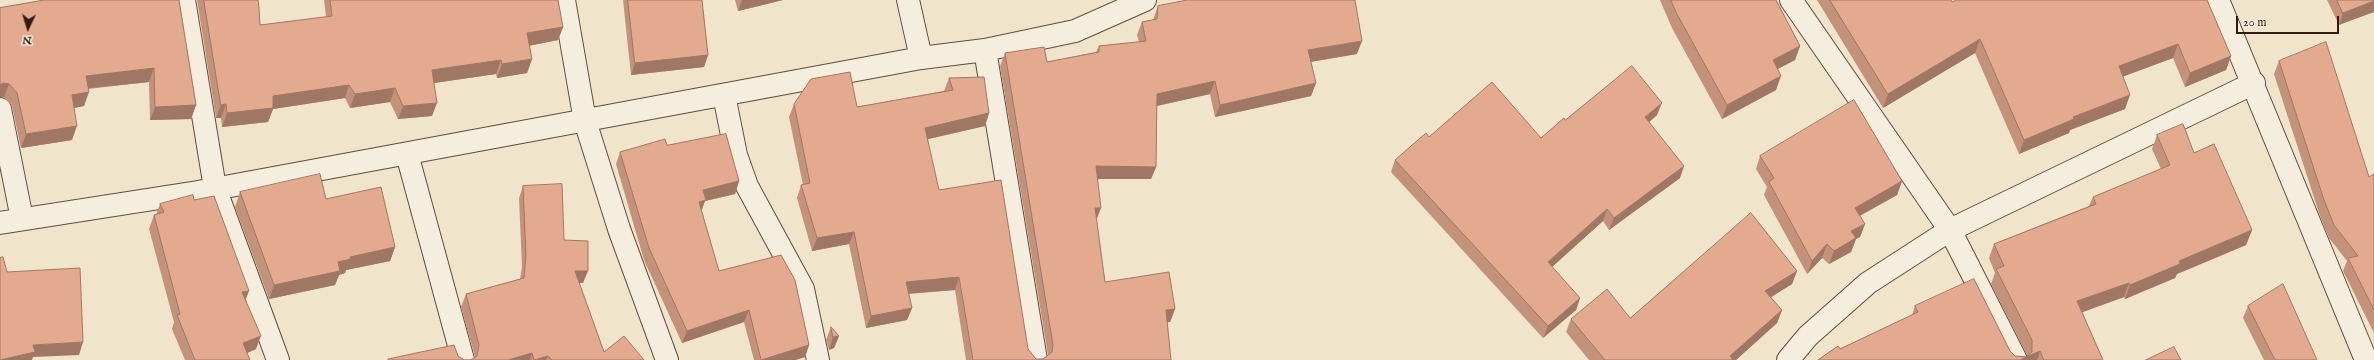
<!DOCTYPE html>
<html>
<head>
<meta charset="utf-8">
<style>
	body { margin:0 }
	#map { position:relative; width:2374px; height:360px; overflow:hidden; background:#f0e4ca; font-family:"IM FELL English",serif }
	canvas { display:block }
	.north { position:absolute; left:8px; top:8px; width:40px; height:40px; -webkit-text-stroke:3px #f5eddd; paint-order:stroke; rotate:184deg; font-size:11px; font-weight:700; line-height:16px; text-align:center; color:#311b12 }
	.north::after { content:''; display:block; margin:auto; width:14px; height:18px; background:#311b12; clip-path:polygon(50% 0,100% 100%,50% 72%,0 100%) }
	.scale { position:absolute; left:2236px; top:16px; width:103px; height:18px; box-sizing:border-box; border:2px solid #311b12; border-top:0; padding-left:5px; font-size:12px; line-height:14px; white-space:nowrap; color:#311b12; -webkit-text-stroke:3px #f5eddd; paint-order:stroke }
</style>
</head>
<body>
<div id="map">
<canvas width="2374" height="360"></canvas>
<div class="north">N</div>
<div class="scale">20 m</div>
</div>
<script>
const g = document.querySelector('canvas').getContext('2d');
g.lineJoin = 'round';
function stroke(path, color, width, dash) {
  g.strokeStyle = color;
  g.lineWidth = width;
  g.lineCap = dash ? 'butt' : 'round';
  g.setLineDash(dash || []);
  g.stroke(path);
}
function fillPath(path, color) {
  g.fillStyle = color;
  g.fill(path, 'evenodd');
}
const street = new Path2D(`
	M184,0L215,188L278,360
	M564,0L585,121L619,229L667,360
	M908,0L921,58
	M2218,0L2366,360
	M985,50L1036,360
	M724,95L736,155L747,186L803,289L818,360
	M0,109L22,219
	M407,154L463,360
	M0,223L198,192L921,58L985,50L1075,31L1145,0
	M1788,360L1808,336L1868,283L1950,230L1791,0
	M2016,360L1950,230L2254,83`);
const wall = new Path2D(`
	M43,0H179L196,105L191,119L150,120L149,82L88,89L84,106L74,108L72,140L21,148L12,106L4,97H0V8Z
	M197,0H258L260,25L326,17L324,0H558L563,27L558,40L529,46L532,59L527,73L497,78L496,74L434,83L432,116L398,119L390,102L350,108L345,98L273,109L268,122L222,127L221,118H216Z
	M623,0H702L708,55L704,67L631,75Z
	M735,0H783L738,11Z
	M1660,0H1776L1800,46L1795,60L1778,69L1776,90L1722,119L1672,28Z
	M1817,0H1951L1952,2L2207,0L2231,56L2226,70L2185,87L2173,58L2123,76L2125,109L2070,130L2069,133L2019,154L1975,53L1883,108Z
	M2327,0H2374L2339,25Z
	M1158,6L1357,54L1311,62L1316,83L1311,96L1215,117L1210,94L1157,106L1156,167L1151,179H1098L1096,221L1105,282L1175,309L1170,322H1167L1171,360H966L955,290L909,294L912,308L907,320L866,328L849,244L812,251L797,198L801,185H803L789,117L794,104L857,107L944,91L949,78L989,113L985,126L927,139L939,190L1028,349L1036,359H1043L1048,355L1000,66L1005,53L1047,62L1096,52L1099,46L1139,42L1137,35L1142,22L1153,20Z
	M2279,61L2369,177L2374,174V333L2343,271L2347,261L2329,238L2319,213L2274,74Z
	M1657,115L1649,122L1680,178L1609,230L1603,221L1552,267L1580,298L1576,310L1543,338L1391,172L1395,160L1429,137L1541,138L1565,120Z
	M2157,135L2194,153L2252,230L2246,245L2177,274L2175,278L2125,299L2124,297L2082,312L2103,360H1818L1840,349L1912,315L1915,306L2010,351L2015,356L2027,357V355L1991,284L1995,273L1989,258L1994,244L2089,206L2093,197L2161,169L2152,149Z
	M667,145L739,181L735,194L705,201L701,211L719,271L809,345L805,357L795,360H754L744,322L682,343L644,260L616,164L620,152Z
	M1760,156L1902,181L1897,195L1860,216L1865,224L1860,237L1856,239L1851,252L1829,264L1822,258L1807,274L1764,195L1767,187L1756,169Z
	M523,186L564,240L583,283H579L604,352L644,360H388V359L458,356L464,360H471L475,357L461,307L466,294L520,279L522,267L519,198Z
	M240,192L326,199L395,247L390,261L346,270L345,273L339,275L335,285L269,299L235,207Z
	M194,200L246,300L256,349L247,353L250,360H185L172,329L174,322L149,229L154,215H156L160,204Z
	M1797,271L1792,284L1771,297L1782,310L1777,323L1736,360H1589L1566,332L1571,319L1630,318Z
	M2248,306L2317,360H2264L2243,318Z
	M831,327L839,336L834,348L829,350L826,340Z`);
const shadedWall = new Path2D(`
	M742,0H783L738,11Z
	M2374,1V12L2339,25L2343,13Z
	M563,27L558,40L522,47L527,33Z
	M1980,39L1975,53L1883,108L1888,94Z
	M1362,41L1357,54L1303,63L1308,50Z
	M2178,44L2173,58L2114,80L2119,66Z
	M1800,46L1795,60L1768,74L1773,60Z
	M708,55L704,67L631,75L635,63Z
	M2231,56L2226,70L2185,87L2190,73Z
	M532,59L527,73L497,78L502,64Z
	M501,60L496,74L427,84L432,70Z
	M154,68L149,82L81,89L86,76Z
	M1781,76L1776,90L1722,119L1727,105Z
	M1215,81L1210,94L1152,107L1157,94Z
	M3,83L9,84L4,97H0V85Z
	M1316,83L1311,96L1215,117L1220,105Z
	M349,85L345,98L273,109L268,122L222,127L227,113L273,96Z
	M395,88L390,102L350,108L355,94Z
	M89,92L84,106L67,109L72,95Z
	M2130,95L2125,109L2070,130L2069,133L2019,154L2024,140L2073,117Z
	M437,103L432,116L398,119L403,106Z
	M1662,103L1657,115L1641,129L1645,117Z
	M226,104L221,118H216L221,105Z
	M196,105L191,119L150,120L155,107Z
	M989,113L985,126L920,141L925,128Z
	M77,126L72,140L21,148L26,134Z
	M1096,166L1156,167L1151,179H1092Z
	M1684,166L1680,178L1609,230L1614,218Z
	M739,181L735,194L705,201L701,212L694,214L703,190Z
	M1902,181L1897,195L1850,221L1855,208Z
	M1095,208H1101L1096,221Z
	M1607,209L1603,221L1543,275L1548,262Z
	M1865,224L1860,237L1856,239L1851,252L1829,264L1834,251L1851,231Z
	M2252,230L2246,245L2177,274L2175,278L2125,299L2130,285L2179,261Z
	M854,232L849,244L812,251L817,238Z
	M1827,244L1822,258L1807,274L1812,261Z
	M395,247L390,261L346,270L345,273L339,275L335,285L269,299L274,285L338,262L350,257Z
	M575,271H588L583,283H571Z
	M1797,271L1792,284L1760,304L1765,291Z
	M959,277L955,290L902,294L906,282Z
	M2129,283L2124,297L2072,316L2077,301Z
	M249,291L244,304L242,292Z
	M1580,298L1576,310L1543,338L1548,326Z
	M912,308L907,320L866,328L871,316Z
	M1175,309L1170,322L1161,323L1166,310Z
	M749,310L744,322L682,343L687,331Z
	M1782,310L1777,323L1736,360H1729L1730,356Z
	M261,336L256,349L238,357L243,343Z
	M839,336L834,348L829,350L833,337Z
	M83,342L79,355L33,357L32,360H1L33,345Z
	M809,345L805,357L795,360H761Z
	M2040,351L2037,360H2020Z
	M532,353L530,360H508Z
	M548,356L546,360H536Z`);
const building = new Path2D(`
	M45,0H179L196,105L155,107L154,68L86,76L89,92L72,95L77,126L26,134L17,93L9,84L3,83L0,85V8Z
	M204,0H258L259,8L260,25L332,16L330,0H558L563,27L527,33L532,59L502,64L501,60L432,70L437,103L403,106L395,88L355,94L349,85L273,96V108L227,113L226,104L221,105Z
	M628,0H702L708,55L635,63Z
	M1188,0H1355L1362,41L1308,50L1316,83L1220,105L1215,81L1157,94L1156,167L1096,166L1101,208H1095L1105,282L1169,272L1175,309L1166,310L1171,360H973L959,277L906,282L912,308L871,316L854,232L817,238L801,185L810,183L794,104L811,79L850,72L857,107L953,90L949,78L984,77L989,113L925,128L939,190L1001,180L1028,349L1036,359H1043L1052,352L1053,345L1005,53L1044,47L1047,62L1099,52V46L1146,41L1142,22L1157,19L1158,6Z
	M1671,0H1776L1800,46L1773,60L1781,76L1727,105L1677,14Z
	M1830,0H1951L1952,2L1957,0H2207L2231,56L2190,73L2178,44L2119,66L2130,95L2073,117L2074,119L2024,140L1980,39L1888,94Z
	M2337,0H2374V1L2343,13Z
	M2326,42L2369,177L2374,174V310L2348,258L2358,256L2334,225L2324,200L2279,61Z
	M1632,66L1662,103L1645,117L1684,166L1614,218L1607,209L1548,262L1580,298L1548,326L1395,160L1426,133L1429,137L1492,82L1541,138L1564,118L1565,120Z
	M1854,100L1902,181L1855,208L1865,224L1851,231L1856,238L1834,251L1827,244L1812,261L1769,182L1774,178L1760,156Z
	M2183,124L2194,153L2214,144L2252,230L2179,261L2180,264L2130,285L2129,283L2077,301L2103,360H2044L2040,351L2026,357L2032,352V340L1996,269L2004,266L1994,244L2096,204L2093,197L2170,165L2157,135Z
	M726,134L739,181L703,190L706,200L699,202L719,271L781,255L795,280L809,345L761,360L749,310L687,331L649,248L620,152L665,139L667,145Z
	M320,174L326,199L381,187L395,247L350,257L351,259L338,262L340,271L274,285L240,192Z
	M562,184L564,240L588,241V271H575L604,352L624,336L644,360H552L548,356L534,360L532,353L508,360H388V359L454,345L458,356L464,360H471L477,356L479,345L466,294L524,278L526,255L523,186Z
	M193,195L194,200L214,196L249,291L242,292L261,336L243,343L250,360H195L177,315L180,314L154,215L164,212L160,204Z
	M1751,213L1797,271L1765,291L1782,310L1730,356L1733,360H1605L1571,319L1607,289L1630,318Z
	M3,257L7,272L80,268L83,342L33,345L35,352L0,360V258Z
	M1974,279L2010,351L2015,356L2027,357L2020,360H1818L1838,346L1840,349L1918,312L1915,306Z
	M2283,284L2317,360H2275L2248,306Z
	M831,327L839,336L833,337Z
	M2174,347L2181,360H2146Z`);
stroke(street, '#614d40', 24);
stroke(street, '#f5eddd', 22);
fillPath(wall, '#c4927b');
fillPath(shadedWall, '#a07764');
fillPath(building, '#e4aa8f');
stroke(building, '#a07764', 1);
</script>
</body>
</html>
